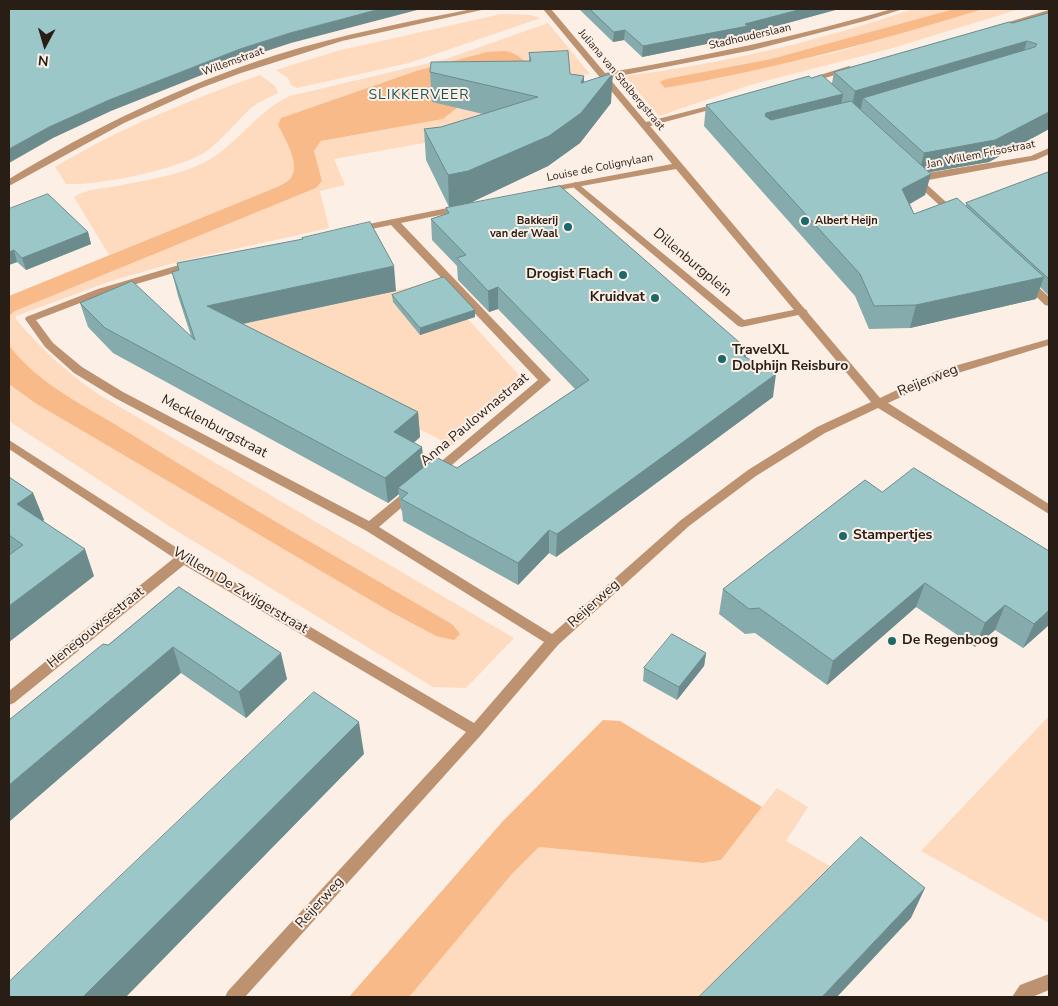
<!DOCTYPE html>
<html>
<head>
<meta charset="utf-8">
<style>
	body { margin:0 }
	#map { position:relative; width:1058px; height:1006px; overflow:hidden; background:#fcefe6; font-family:"Nunito Sans",sans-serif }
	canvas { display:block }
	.frame { position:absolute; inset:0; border:10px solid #291e16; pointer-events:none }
	.north { position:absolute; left:20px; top:20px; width:50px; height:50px; -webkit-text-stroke:4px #fcefe6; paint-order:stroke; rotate:186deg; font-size:14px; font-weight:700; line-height:20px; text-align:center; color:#291e16 }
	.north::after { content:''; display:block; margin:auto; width:18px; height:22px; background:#291e16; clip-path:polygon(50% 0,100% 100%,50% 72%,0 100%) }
</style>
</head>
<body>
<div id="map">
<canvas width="1058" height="1006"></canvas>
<div class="frame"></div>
<div class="north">N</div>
</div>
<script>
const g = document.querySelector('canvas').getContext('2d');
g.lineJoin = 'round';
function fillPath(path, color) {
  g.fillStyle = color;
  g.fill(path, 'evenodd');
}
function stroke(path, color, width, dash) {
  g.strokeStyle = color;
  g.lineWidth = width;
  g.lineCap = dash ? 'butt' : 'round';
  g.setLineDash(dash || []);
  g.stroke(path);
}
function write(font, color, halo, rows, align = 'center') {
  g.font = font + ' "Nunito Sans",sans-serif';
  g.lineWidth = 4;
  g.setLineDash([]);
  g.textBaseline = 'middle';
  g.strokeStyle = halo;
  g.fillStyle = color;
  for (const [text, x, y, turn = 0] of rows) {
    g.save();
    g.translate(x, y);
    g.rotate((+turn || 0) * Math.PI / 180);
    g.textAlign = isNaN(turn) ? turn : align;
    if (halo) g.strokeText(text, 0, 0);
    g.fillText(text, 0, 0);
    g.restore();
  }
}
const green = new Path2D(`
	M913,9H954L771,59L666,79L661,82L665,88L834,53L983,9H1020L889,49L750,85L659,116L625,76C722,64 820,41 913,9Z
	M501,14L530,15L541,18L409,63L297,88L291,85L288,78L276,70L337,51Z
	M548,23L590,74L540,80L416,71L282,118L278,125C284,138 302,165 290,179C287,182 281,185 277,187L109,255L74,197C87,189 103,188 118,186C145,180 177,176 203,163C236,147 255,112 290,96L446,59Z
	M260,75L275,86L278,93C269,98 258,102 251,108C236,122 223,139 207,151C180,169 98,186 66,184L55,167C118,129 190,100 260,75Z
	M457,108L530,120L424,143L334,159L345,185L320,191L329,228L177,262L111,281L16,316V319C40,348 66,372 98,394L514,638L466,688L433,687L172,528L9,421V384L35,403L389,611L436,636L452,624C344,561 236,500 131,434C90,408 38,385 9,345V316L15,311L316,188L322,181L314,151L321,141L443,119Z
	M429,283L465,316L518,374L517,386L498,406L452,446L225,328Z
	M1049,716V923L921,851Z
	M777,788L808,807L786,841L844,874L712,997H409L512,874L539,847L703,863L721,860Z`);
const water = new Path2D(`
	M954,9H983C878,42 773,69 665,88L660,82L666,79L771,59Z
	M505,51C522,54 530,67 540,80L467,90L457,108L443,119L321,141L314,151L322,181L316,188L15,311L9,316V296L277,187C281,185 287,182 290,179C302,165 284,138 278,125L281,118L416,71L487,52Z
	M9,345C38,385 90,408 131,434C236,500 344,561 452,624L460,634L454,640L436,636L389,611L35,403L9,384Z
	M603,720L620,721L762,807L721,860L703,863L539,847L512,874L409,997H349L503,821Z`);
const lane = new Path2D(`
	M576,182L744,320L803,308L808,311L803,314L742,327L738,326L573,187V183Z`);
const street = new Path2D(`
	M472,9H486L342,41L241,73L201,88L124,123L9,186V179C93,128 182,85 276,55C340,35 406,22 472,9Z
	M543,9H551L605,73C702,57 797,36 892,9H903L865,21L753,50L609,78L646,122L724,102V106L650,126L880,398L937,371L1049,339V345L945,377L888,403L1049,504V514L878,408L825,433L756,476L689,526L558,645L481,735L245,997H225L228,991L466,732L184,565L14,703L9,705V691L174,558L9,449V440L188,555L474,723L544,642L365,530L115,398L74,373L45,347L25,319L26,317L98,289L189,262H197V266L106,293L36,320L53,343L82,367L123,392L369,521L408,489H416L418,492L416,495L379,527L552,634L681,520L748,470L817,427L871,402L676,169L543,193L541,191L546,188L672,164Z
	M1049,10V14L996,29L992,27Z
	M849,66L853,68L852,70L808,83L804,80Z
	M1049,148V154L1036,160L923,181L957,212L959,214L954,217L951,216L910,178L915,175L1031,156Z
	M462,205L465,206V210L401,223L551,380L439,476L435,477L429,473L431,470L538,380L391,225L357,232L352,229L354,227Z
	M1027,279L1031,280L1049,297V306L1045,305L1023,284L1022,282Z
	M1049,974V990L1032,997H1012L1020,985Z`);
const wall = new Path2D(`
	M579,9H839L747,34L746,36L642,57L624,40L613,42Z
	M1049,13V129L989,162L929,172L925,195L910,204L914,214L966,206V203L1049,172V296L1040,287L1036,299L910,328L869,329L855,296L704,126L706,105L811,78L832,83L834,72Z
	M529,53L570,74L584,76V82L611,103L580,143L548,166L470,203L449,207L426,160L424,129L441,127L483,114L432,102L430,72L529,61Z
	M446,208L747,349L746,357L773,397L556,557L549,553L518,585L403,521L402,511L401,510L399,494L388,503L113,353L88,327L80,303L191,336L178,296L172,272L179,271L177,263L303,240L302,238L396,291L243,324L418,412L420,437L414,443L422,447L424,466L457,468L575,389L498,309L489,312L458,280L457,266L432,240L431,219L446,214Z
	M9,209L88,232L91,244L26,270L17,262L9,265Z
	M392,295L475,310V317L420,335L393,302Z
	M9,477L33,493L44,520L43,521L94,576L9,642Z
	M882,492L1049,625L1023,648L995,630L975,647L916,607L827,685L755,633L745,634L719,614L723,589Z
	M179,587L287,679L246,718L181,673L108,645Z
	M706,653L704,666L677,700L643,681L644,668Z`);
const shadedWall = new Path2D(`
	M380,9H421L291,43L242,59L111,111L53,138L9,163V149L49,127L109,100L240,49L290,33Z
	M802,9H839L747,34L746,36L642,57L643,46L745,24Z
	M625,30L624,40L613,42L614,32Z
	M1027,41L1021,61L863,98L861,109L851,112L855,91Z
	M613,73L611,103L580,143L548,166L470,203L449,207L448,175L581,83L584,76L583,106Z
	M843,94L839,115L762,138L766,113Z
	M1049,112V129L989,162L919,174L924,153Z
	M931,174L925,195L897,211L902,189Z
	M88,232L91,244L26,270L22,258Z
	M14,250L17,262L9,265V252Z
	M394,266L396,291L213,330L207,306Z
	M1044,277L1036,299L910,328L916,305Z
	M498,287V309L489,312L488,291Z
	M475,310V317L420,335V328Z
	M747,349L744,371L740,354Z
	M776,374L773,397L556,557L557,534Z
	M418,412L420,437L396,457L394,432Z
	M422,447L424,472L398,488L399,494L388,503L385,478Z
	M33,493L44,520L28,531L17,504Z
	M549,530V553L518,585V563Z
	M85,549L94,576L9,642V606Z
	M925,583L916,607L827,685L833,661Z
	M1005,605L995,630L975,647L985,623Z
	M1049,610V625L1023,648L1034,624Z
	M173,647L181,673L9,822V785Z
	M281,653L287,679L246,718L239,692Z
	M706,653L704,666L677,700L679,687Z
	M359,722L364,754L126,997H83Z
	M925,888L911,918L837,997H822Z`);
const building = new Path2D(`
	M9,9H380L290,33L240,49L109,100L49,127L9,149Z
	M590,9H802L745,24L748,26L643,46L625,30L614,32Z
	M1049,13V112L995,140L924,153L863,98L1035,47L1037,44L1027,41L855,91L834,72L1009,22L1012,23Z
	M568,51L570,74L584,76L581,83L613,73L581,113L549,136L468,171L448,175L424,129L441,127L538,97L430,72L431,62L531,61L529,53Z
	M822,75L843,94L766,113L765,116L771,120L851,101L931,174L902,189L914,214L957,198L1044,277L916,305L874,306L860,274L706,105L809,76L811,78Z
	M1049,172V279L966,203Z
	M560,186L747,349L740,354L776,374L557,534L549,530L518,563L401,499L408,493L398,488L436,457L457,468L589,380L498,287L488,291L457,258L466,255L431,219L449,213L446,208Z
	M48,194L88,232L22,258L14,250L9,252V209Z
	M370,222L394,266L207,306L418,412L394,432L422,447L385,478L105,328L80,303L132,281L195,340L172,272L179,270L177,263L303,239L302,238Z
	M444,277L475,310L420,328L392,295Z
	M914,468L1049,551V610L1034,624L1005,605L985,623L925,583L833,661L759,608L749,609L723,589L865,480L882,492Z
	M9,477L33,493L17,504L85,549L9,606V555L23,545L9,535Z
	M179,587L281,653L239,692L173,647L9,785V720L103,644L108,645Z
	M672,634L706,653L679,687L644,668Z
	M314,692L359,722L83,997H9V982Z
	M861,837L925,888L822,997H699Z`);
const markers = [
	[805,221,5,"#1c696c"],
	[568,227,5,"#1c696c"],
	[623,275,5,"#1c696c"],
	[655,298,5,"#1c696c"],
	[722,359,5,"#1c696c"],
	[843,536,5,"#1c696c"],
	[892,641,5,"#1c696c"]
];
const farStreetnames = [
	["Stadhouderslaan",750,37,-13],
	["Willemstraat",233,62,-20],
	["Juliana van Stolbergstraat",621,80,50],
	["Jan Willem Frisostraat",981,155,-11],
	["Louise de Colignylaan",600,168,-11]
];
const farPoinames = [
	["Bakkerij",558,221],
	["van der Waal",558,234],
	["Albert Heijn",815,221,"left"]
];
const farQuarternames = [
	["SLIKKERVEER",419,96]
];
const streetNames = [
	["Dillenburgplein",692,263,40],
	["Reijerweg",928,381,-22],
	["Anna Paulownastraat",475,420,-40],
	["Mecklenburgstraat",214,427,28],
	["Willem De Zwijgerstraat",240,591,31],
	["Reijerweg",594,604,-42],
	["Henegouwsestraat",96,628,-39],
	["Reijerweg",320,903,-48]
];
const poiNames = [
	["Drogist Flach",613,275,"right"],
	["Kruidvat",645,298,"right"],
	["TravelXL",732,351],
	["Dolphijn Reisburo",732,367],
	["Stampertjes",853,536],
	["De Regenboog",902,641]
];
fillPath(green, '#fedabf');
fillPath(water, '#f8ba89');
fillPath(lane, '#bd9270');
fillPath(street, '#bd9270');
fillPath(wall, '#85abac');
fillPath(shadedWall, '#6c8b8c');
fillPath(building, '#9bc7c8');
stroke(building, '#6c8b8c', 1);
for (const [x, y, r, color] of markers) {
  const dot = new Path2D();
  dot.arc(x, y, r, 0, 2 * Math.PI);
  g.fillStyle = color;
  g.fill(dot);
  stroke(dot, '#fcefe6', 2);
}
write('11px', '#291e16', '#fcefe6', farStreetnames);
write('bold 11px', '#291e16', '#fcefe6', farPoinames, 'right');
g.letterSpacing = '1px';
write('14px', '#175456', '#fcefe6', farQuarternames);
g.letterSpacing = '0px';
write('14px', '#291e16', '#fcefe6', streetNames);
write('bold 14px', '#291e16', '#fcefe6', poiNames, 'left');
</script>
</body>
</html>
